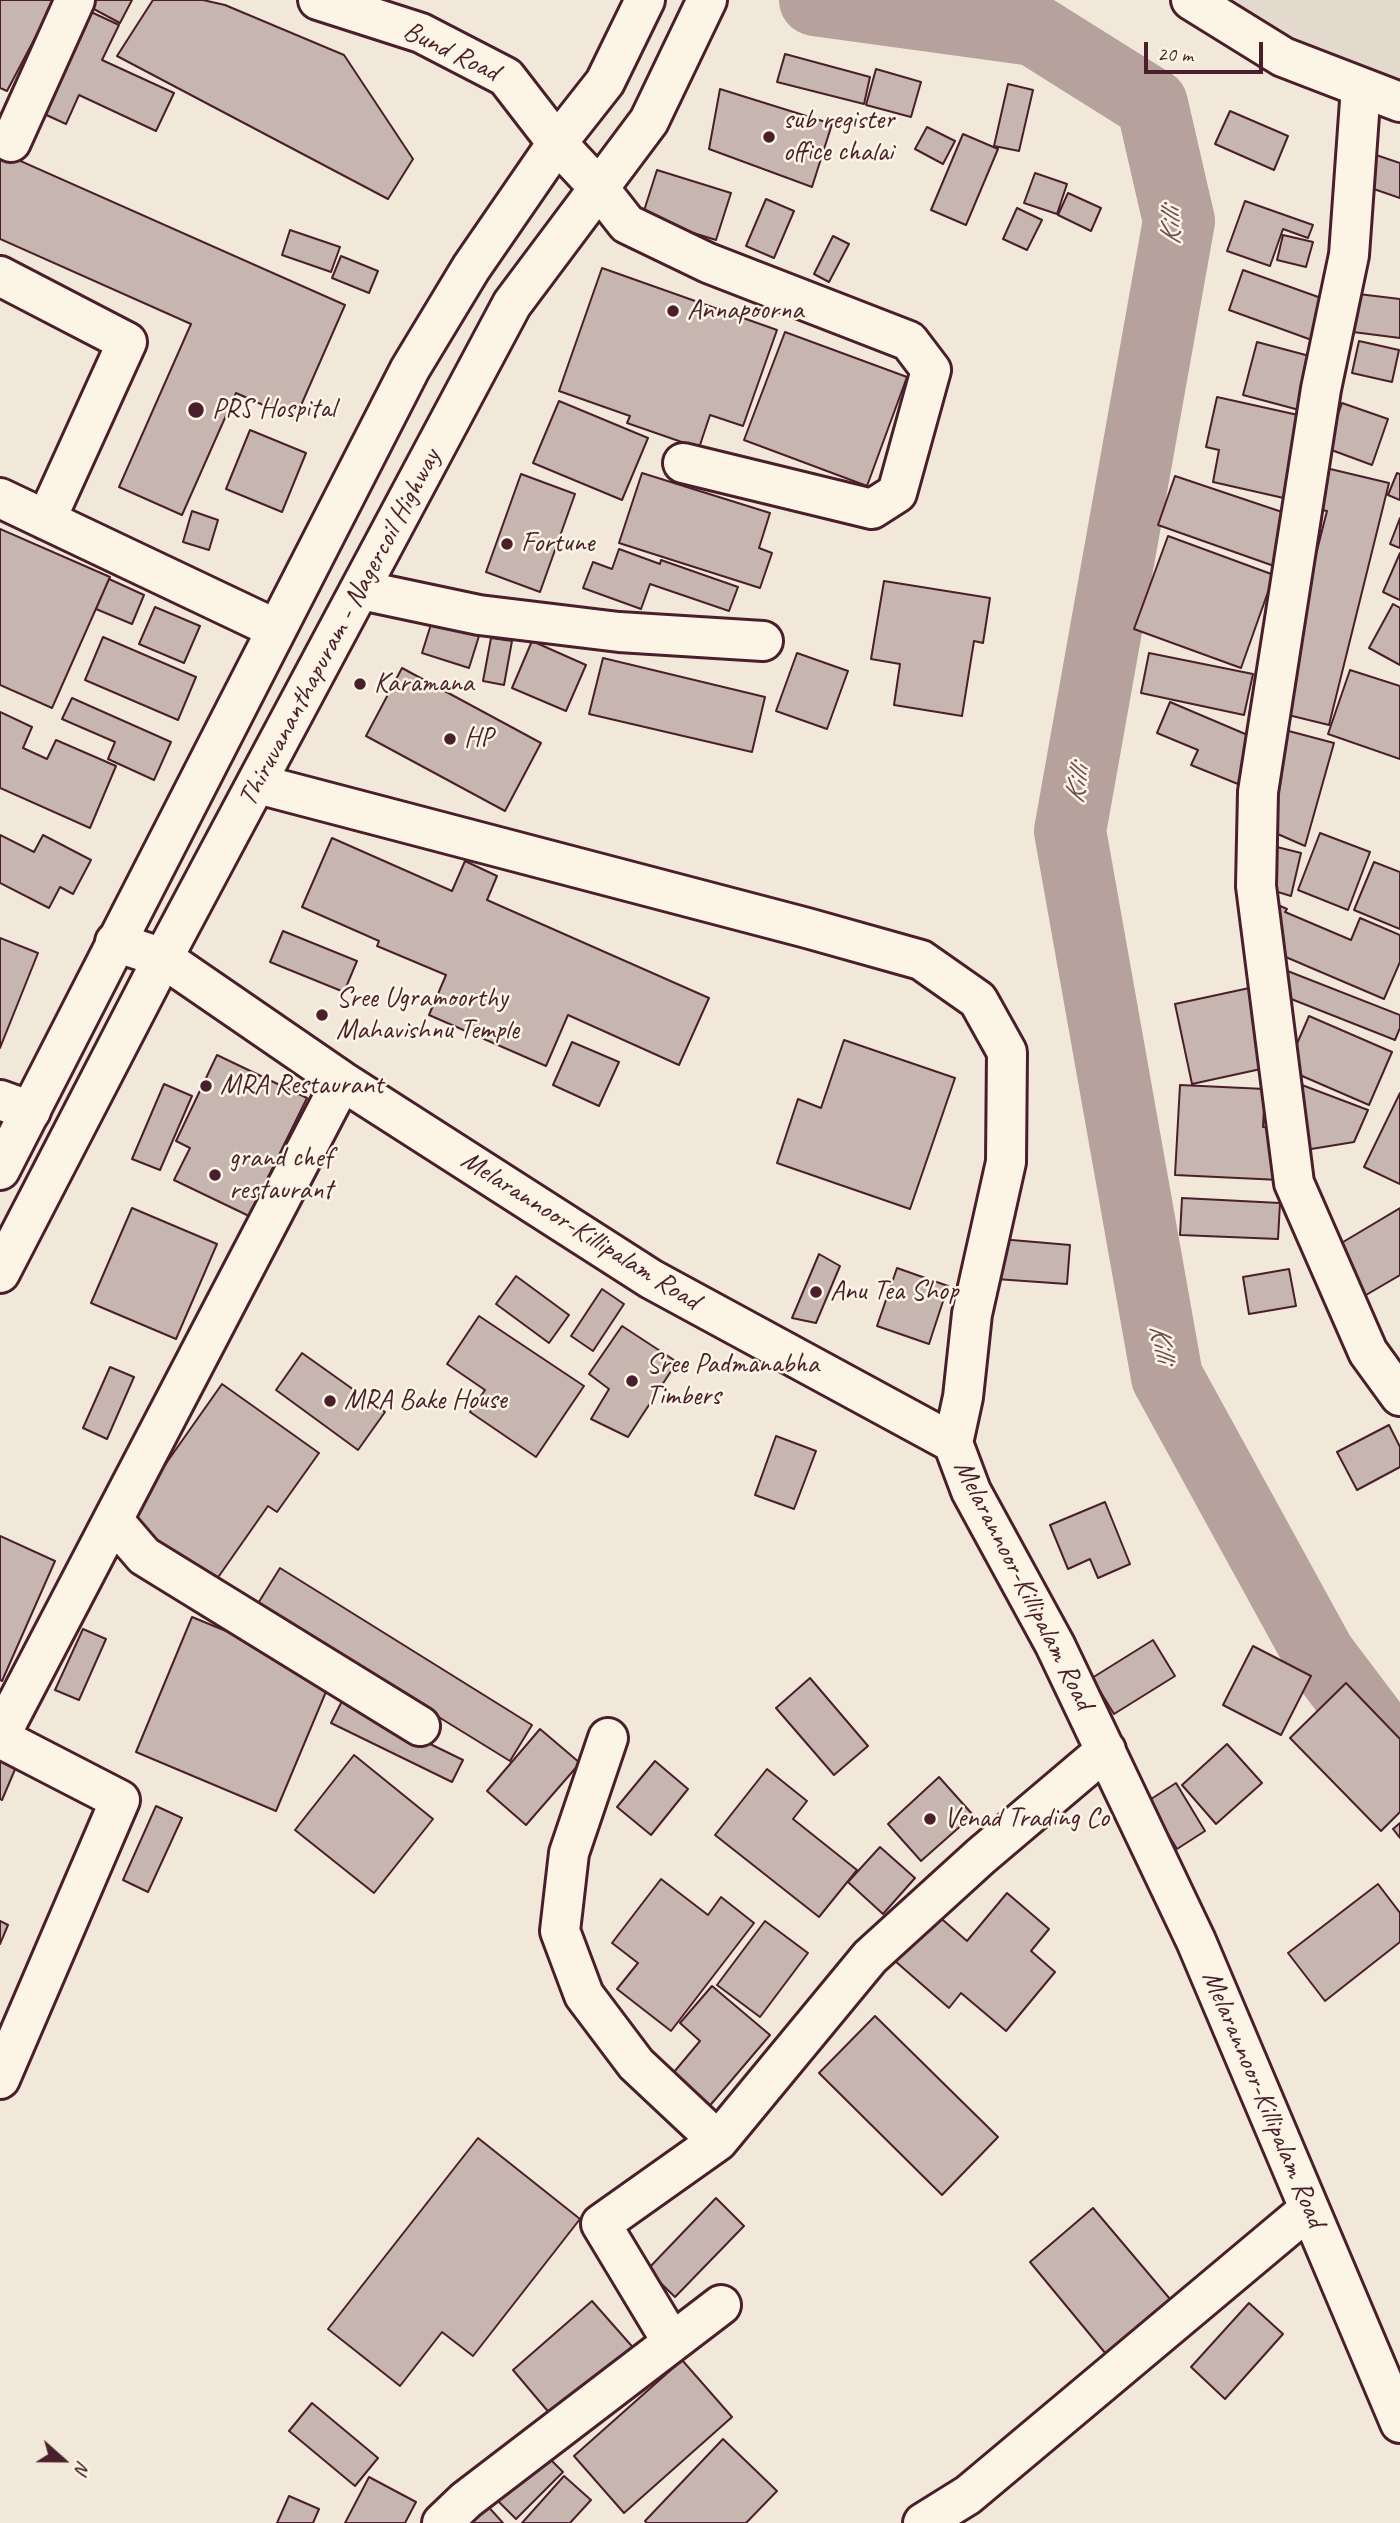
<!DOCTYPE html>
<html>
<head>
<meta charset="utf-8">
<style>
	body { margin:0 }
	#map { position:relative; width:1400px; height:2523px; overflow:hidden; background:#f1e8da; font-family:Caveat,sans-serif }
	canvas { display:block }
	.north { position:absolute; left:28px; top:2425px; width:70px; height:70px; -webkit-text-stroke:5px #fcf5e5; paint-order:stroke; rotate:111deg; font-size:19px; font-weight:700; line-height:28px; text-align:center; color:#4a1f2b }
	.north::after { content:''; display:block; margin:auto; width:24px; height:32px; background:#4a1f2b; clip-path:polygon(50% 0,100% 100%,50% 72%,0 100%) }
	.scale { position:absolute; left:1144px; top:42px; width:119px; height:32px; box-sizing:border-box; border:4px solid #4a1f2b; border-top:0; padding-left:9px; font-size:21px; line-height:24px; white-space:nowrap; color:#4a1f2b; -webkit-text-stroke:5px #fcf5e5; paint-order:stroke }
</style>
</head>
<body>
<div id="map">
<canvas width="1400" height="2523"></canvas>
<div class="north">N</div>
<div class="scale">20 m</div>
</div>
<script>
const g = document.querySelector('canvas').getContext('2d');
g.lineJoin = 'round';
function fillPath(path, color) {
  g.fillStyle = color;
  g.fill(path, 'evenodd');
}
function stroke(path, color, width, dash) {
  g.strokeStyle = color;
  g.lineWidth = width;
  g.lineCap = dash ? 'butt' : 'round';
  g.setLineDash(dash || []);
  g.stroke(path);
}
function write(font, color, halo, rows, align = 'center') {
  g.font = font + ' Caveat,sans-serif';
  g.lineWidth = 5;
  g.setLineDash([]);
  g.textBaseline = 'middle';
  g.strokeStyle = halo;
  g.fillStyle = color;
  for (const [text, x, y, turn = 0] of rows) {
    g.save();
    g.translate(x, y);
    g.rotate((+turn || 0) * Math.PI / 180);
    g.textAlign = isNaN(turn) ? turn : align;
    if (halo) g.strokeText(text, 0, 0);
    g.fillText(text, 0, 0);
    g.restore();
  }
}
const built = new Path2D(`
	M1225,0H1400V83L1302,47Z`);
const river = new Path2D(`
	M815,0L1034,30L1152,104L1179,221L1070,831L1167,1377L1320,1656L1400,1762`);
const building = new Path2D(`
	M0,0H55L7,91L0,88Z
	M77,0H132L120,23Z
	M153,0H203L225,5L344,55L413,159L388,199L117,56Z
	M76,5L119,25L102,60L174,93L156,131L79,95L66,124L29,107Z
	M785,54L870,77L864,104L777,82Z
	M876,69L921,82L911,117L866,105Z
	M1008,84L1033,90L1019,151L994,146Z
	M720,89L832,124L812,187L709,149Z
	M1230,111L1288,136L1274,170L1215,144Z
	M927,127L955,141L943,164L915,149Z
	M963,134L998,149L966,225L931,210Z
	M0,152L345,305L295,419L236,393L182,515L119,487L191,324L0,239Z
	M1376,155L1400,163V198L1365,186Z
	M657,170L731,193L716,240L642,217Z
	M1035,173L1067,184L1057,214L1024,203Z
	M1068,193L1101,208L1091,231L1058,215Z
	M766,199L794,211L774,258L746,246Z
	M1245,201L1313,225L1308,238L1283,229L1270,266L1227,251Z
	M1017,208L1042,220L1027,250L1003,239Z
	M290,230L340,247L331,272L282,255Z
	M1283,235L1313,242L1306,267L1277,260Z
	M833,236L849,244L829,282L814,274Z
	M341,256L378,271L369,293L332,278Z
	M602,268L777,330L743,426L710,415L699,448L627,423L630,416L559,391Z
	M1243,270L1335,303L1320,343L1229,310Z
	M1350,293L1400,299V338L1345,331Z
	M785,332L907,377L867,486L744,440Z
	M1359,341L1399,350L1392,382L1352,373Z
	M1257,342L1317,358L1303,411L1243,395Z
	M1217,397L1307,417L1288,499L1213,482L1219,450L1206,447Z
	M559,401L648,438L622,500L533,463Z
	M1342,403L1388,419L1372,465L1326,448Z
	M250,430L306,453L282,512L226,489Z
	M1326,468L1389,483L1329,725L1276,712L1327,511L1316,509Z
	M642,473L770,513L759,548L772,553L760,588L619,543Z
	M1397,473L1400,474V500L1388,495Z
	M521,474L575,494L540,592L486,572Z
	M1175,476L1291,515L1274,566L1158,525Z
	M192,511L218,520L209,550L183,542Z
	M1400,518V548L1390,544Z
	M0,529L110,577L52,708L0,685Z
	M1168,536L1274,575L1241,668L1134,629Z
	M619,549L660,564L661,560L738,587L729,611L650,584L641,609L583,588L593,562L612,569Z
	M1400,553V600L1383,592Z
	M109,579L144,595L132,624L96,609Z
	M884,581L990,598L983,643L974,641L962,716L894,705L900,664L871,659Z
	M1393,604L1400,608V665L1369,648Z
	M155,607L200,626L184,663L139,644Z
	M432,621L479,636L469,668L422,653Z
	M103,637L196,677L178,720L85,680Z
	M491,638L512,641L504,685L483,681Z
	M532,641L586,665L566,711L512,688Z
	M797,653L848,671L827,729L776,711Z
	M1149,653L1253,674L1244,715L1141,693Z
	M603,658L765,697L752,752L589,714Z
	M402,668L541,743L505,811L366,736Z
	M1350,670L1400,686V759L1328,734Z
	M72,698L171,742L154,780L108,759L115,742L62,719Z
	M1170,702L1257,739L1238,784L1191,765L1198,750L1157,733Z
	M0,712L32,727L23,748L47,759L56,740L116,766L90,828L0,788Z
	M1281,729L1334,743L1305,846L1264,828Z
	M1320,833L1370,852L1348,910L1298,890Z
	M0,835L34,852L43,835L91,860L73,894L60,887L49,908L0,883Z
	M332,838L452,891L465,861L497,876L487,900L709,998L679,1065L568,1015L546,1066L429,1015L446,975L377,946L379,941L302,907Z
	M1261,843L1301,853L1291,896L1268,889Z
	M1374,862L1400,872V929L1354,910Z
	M1269,901L1287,909L1285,912L1351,940L1360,918L1400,935V962L1384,999L1274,952Z
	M283,931L357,961L344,992L270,962Z
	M0,938L38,953L0,1048Z
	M1285,970L1400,1015V1028L1395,1040L1276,993Z
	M1254,987L1270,1067L1192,1084L1175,1004Z
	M1309,1016L1392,1052L1369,1105L1286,1069Z
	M844,1040L955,1078L910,1209L777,1163L798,1099L821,1108Z
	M572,1042L619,1062L599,1106L553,1085Z
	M217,1055L307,1098L249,1216L174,1180L190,1148L176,1141Z
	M1294,1082L1368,1110L1354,1142L1305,1150Z
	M164,1084L192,1096L160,1170L132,1159Z
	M1180,1085L1265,1089L1263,1127L1283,1129L1280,1180L1175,1175Z
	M1400,1093V1184L1364,1167Z
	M1182,1198L1280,1203L1278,1239L1180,1235Z
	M132,1208L217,1244L176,1339L91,1303Z
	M1400,1208V1275L1354,1302L1328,1251Z
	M1000,1239L1070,1245L1067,1284L996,1279Z
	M819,1254L840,1266L816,1323L792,1318Z
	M897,1268L948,1286L929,1344L877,1326Z
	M1289,1269L1296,1306L1249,1314L1243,1277Z
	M516,1276L569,1315L549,1343L496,1304Z
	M602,1289L624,1304L593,1351L571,1336Z
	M479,1316L584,1386L536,1457L470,1412L485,1390L447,1364Z
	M622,1326L677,1362L628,1437L591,1419L609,1389L589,1374Z
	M302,1353L385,1412L358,1450L276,1390Z
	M110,1367L134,1377L107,1439L83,1428Z
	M222,1384L319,1453L277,1512L268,1506L212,1586L124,1523Z
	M1389,1425L1400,1447V1467L1357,1490L1337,1452Z
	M776,1436L816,1451L794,1509L755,1495Z
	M1105,1502L1130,1564L1098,1578L1090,1559L1068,1569L1050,1525Z
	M0,1536L55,1561L2,1681L0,1680Z
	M280,1568L532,1725L510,1761L257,1605Z
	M192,1617L333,1675L276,1811L136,1752Z
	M83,1629L106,1639L79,1700L55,1690Z
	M1153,1640L1175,1676L1114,1714L1092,1678Z
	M1253,1646L1311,1676L1281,1735L1223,1705Z
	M810,1678L868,1746L834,1775L776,1708Z
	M1346,1683L1400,1739V1812L1381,1831L1290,1738Z
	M342,1701L463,1760L452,1782L331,1723Z
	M540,1729L580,1763L526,1825L487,1791Z
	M1227,1744L1262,1783L1216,1824L1182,1785Z
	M354,1755L433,1819L374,1893L295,1830Z
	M0,1760L16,1767L2,1800L0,1799Z
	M655,1761L688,1789L651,1835L617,1807Z
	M767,1769L807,1801L793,1819L857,1870L819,1917L715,1835Z
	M939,1777L973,1815L921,1861L888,1824Z
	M1176,1783L1205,1831L1177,1849L1148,1801Z
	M156,1806L182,1818L148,1892L123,1880Z
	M1400,1823V1838L1393,1829Z
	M880,1847L915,1878L883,1914L848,1882Z
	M661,1879L708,1915L721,1897L754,1923L671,2031L617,1989L638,1963L612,1943Z
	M1378,1884L1400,1913V1942L1325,2001L1288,1953Z
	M1007,1893L1049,1929L1031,1951L1055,1972L1006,2031L961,1993L949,2008L895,1961L936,1914L967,1941Z
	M0,1921L8,1925L0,1944Z
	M765,1921L808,1953L760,2017L717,1985Z
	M712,1986L770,2035L707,2109L669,2078L700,2041L680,2023Z
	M875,2016L998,2137L942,2195L819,2073Z
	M478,2138L580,2219L473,2356L442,2332L400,2386L328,2329Z
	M716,2198L744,2226L675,2297L647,2270Z
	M1093,2208L1170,2299L1106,2354L1030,2262Z
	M592,2301L637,2352L557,2422L513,2370Z
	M1249,2303L1283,2334L1225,2399L1191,2367Z
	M682,2360L732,2417L624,2513L574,2456Z
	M312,2403L378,2458L355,2486L289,2431Z
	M723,2439L777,2491L746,2523H647L645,2521Z
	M542,2451L563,2472L516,2519L495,2498Z
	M564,2476L591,2500L570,2523H522Z
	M369,2477L416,2502L405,2523H345Z
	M289,2496L319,2509L313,2523H277Z
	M484,2502L503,2523H461Z`);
const minor = new Path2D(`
	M318,0L421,33L506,77L557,143L598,187L627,224L708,263L909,341L931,370L897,493L872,509L683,463
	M1191,0L1283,57L1400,102
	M1361,87L1349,255L1321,389L1258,792L1256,886L1294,1183L1368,1352L1400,1396
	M11,142L75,0
	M0,276L127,342L46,520
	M0,498L276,629
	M361,590L479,615L619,632L763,641
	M258,784L807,928L921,960L978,1000L1007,1052L1006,1162L972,1314L963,1397L953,1443
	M115,942L163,958L342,1081L651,1279L953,1443L971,1491L1055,1645L1196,1941L1400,2423
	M0,1100L31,1111
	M113,1520L144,1556L420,1726
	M0,1736L342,1081
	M0,1738L120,1800L0,2079
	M608,1738L569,1853L560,1931L584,1995L636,2064L718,2141
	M672,2342L601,2224L718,2141L870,1957L981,1856L1106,1750
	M442,2523L466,2500L721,2305
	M923,2523L968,2495L1309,2209`);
const major = new Path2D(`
	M0,1170L410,369L471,268L557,143L605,82L645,0
	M0,1273L163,958L512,304L649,121L707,0`);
const markers = [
	[769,137,7,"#4a1f2b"],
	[673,311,7,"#4a1f2b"],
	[196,410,9,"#4a1f2b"],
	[507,544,7,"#4a1f2b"],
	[360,684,7,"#4a1f2b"],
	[450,739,7,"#4a1f2b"],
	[322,1015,7,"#4a1f2b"],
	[206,1086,7,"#4a1f2b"],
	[215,1175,7,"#4a1f2b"],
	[816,1292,7,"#4a1f2b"],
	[632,1381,7,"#4a1f2b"],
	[330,1401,7,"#4a1f2b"],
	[930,1819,7,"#4a1f2b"]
];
const streetNames = [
	["Bund Road",451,52,26],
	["Thiruvananthapuram - Nagercoil Highway",340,628,-62],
	["Melarannoor-Killipalam Road",580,1231,32],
	["Melarannoor-Killipalam Road",1023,1585,63],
	["Melarannoor-Killipalam Road",1263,2099,67]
];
const poiNames = [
	["sub register",783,121],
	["office chalai",783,153],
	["Annapoorna",687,311],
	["PRS Hospital",212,410],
	["Fortune",521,544],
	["Karamana",374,684],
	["HP",464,739],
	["Sree Ugramoorthy",336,999],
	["Mahavishnu Temple",336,1031],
	["MRA Restaurant",220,1086],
	["grand chef",229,1159],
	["restaurant",229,1191],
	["Anu Tea Shop",830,1292],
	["Sree Padmanabha",646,1365],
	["Timbers",646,1397],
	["MRA Bake House",344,1401],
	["Venad Trading Co",944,1819]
];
const waterNames = [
	["Killi",1172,227,-89],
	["Killi",1078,785,-80],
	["Killi",1161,1343,80]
];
fillPath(built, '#e4d9cd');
stroke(river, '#b6a19c', 72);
fillPath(building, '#c7b6af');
stroke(building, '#4a1f2b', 2);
stroke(minor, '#4a1f2b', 44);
stroke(major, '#4a1f2b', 44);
stroke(minor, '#fcf5e5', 38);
stroke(major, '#fcf5e5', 38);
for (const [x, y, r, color] of markers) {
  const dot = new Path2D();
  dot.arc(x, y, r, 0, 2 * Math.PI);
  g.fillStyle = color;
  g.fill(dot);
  stroke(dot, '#fcf5e5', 2.5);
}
write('28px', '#4a1f2b', '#fcf5e5', streetNames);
write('28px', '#4a1f2b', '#fcf5e5', poiNames, 'left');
write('italic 30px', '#704c53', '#fcf5e5', waterNames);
</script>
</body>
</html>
